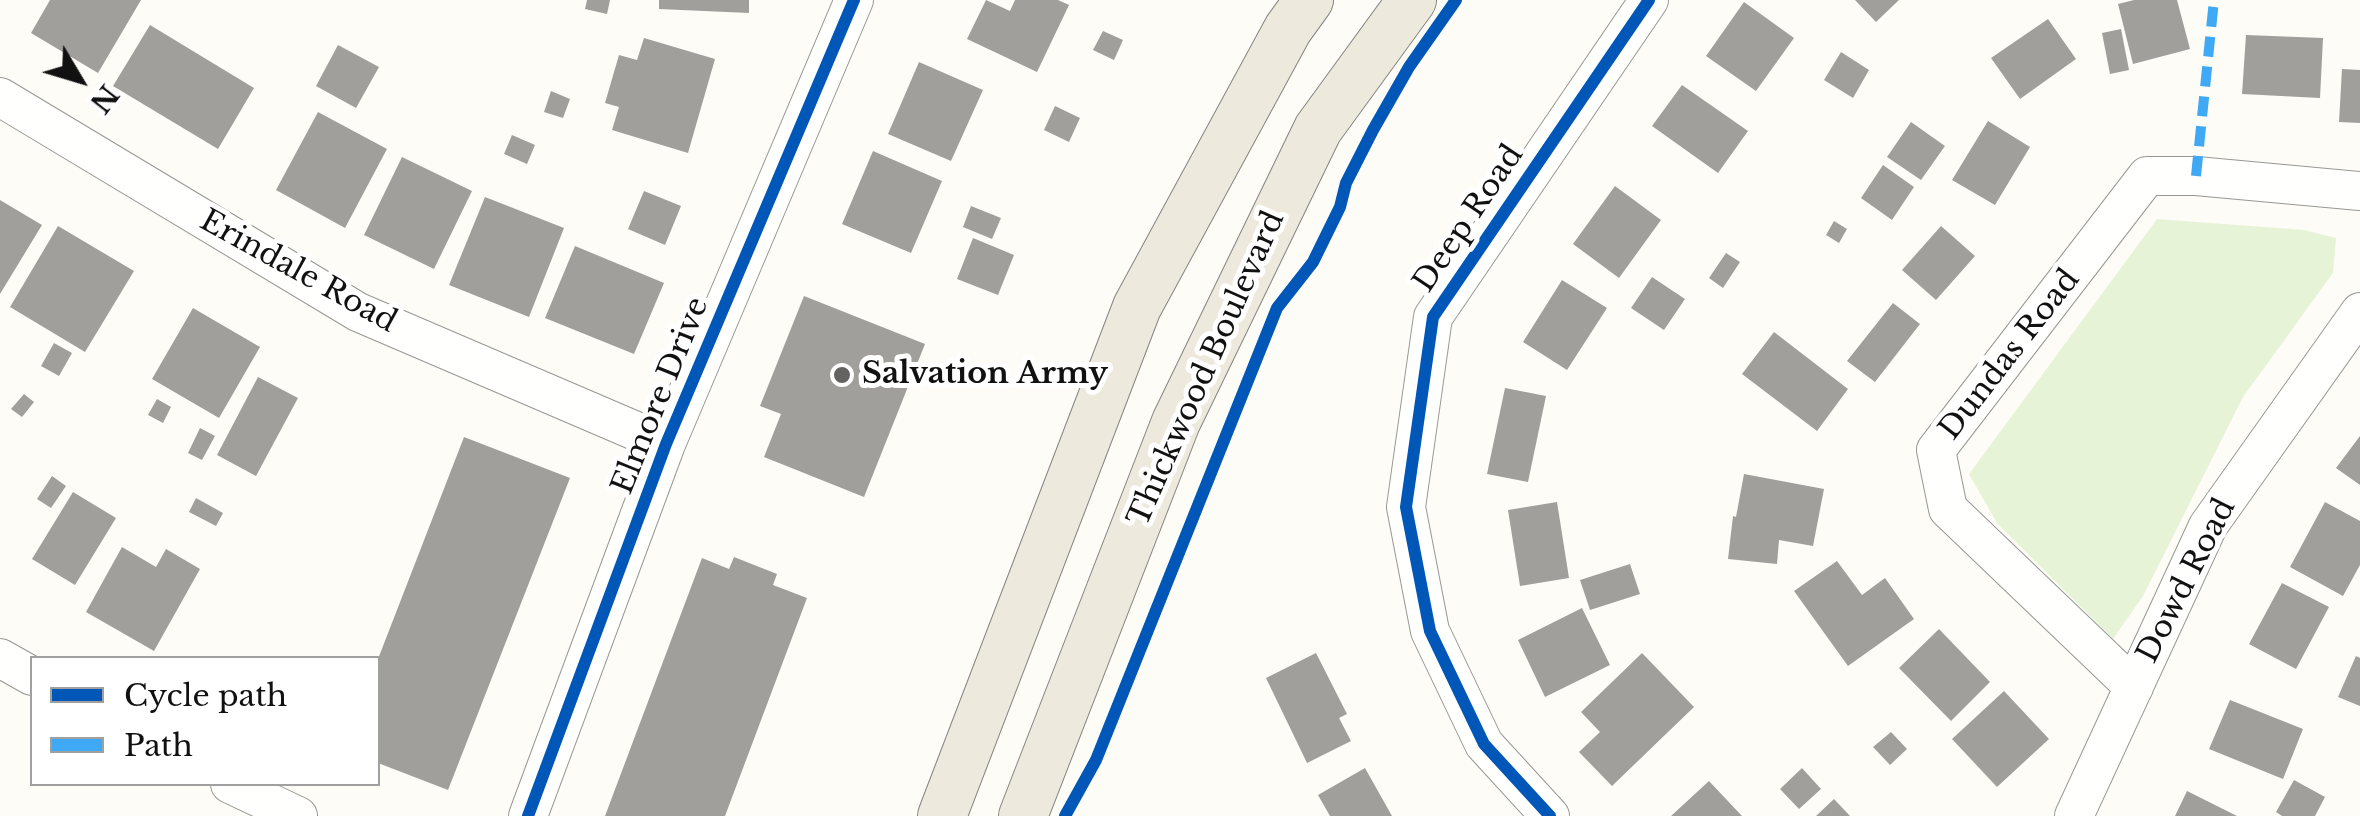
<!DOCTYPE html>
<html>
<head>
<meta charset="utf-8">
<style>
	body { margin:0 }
	#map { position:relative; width:2360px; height:816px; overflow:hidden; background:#fdfcf7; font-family:"Libre Baskerville",serif }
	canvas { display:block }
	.legend { position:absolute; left:30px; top:656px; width:350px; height:130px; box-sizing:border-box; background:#fff; border:2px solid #a0a0a0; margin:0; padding:12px 18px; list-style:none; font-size:30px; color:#111 }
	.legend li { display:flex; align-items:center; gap:20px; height:50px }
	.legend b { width:50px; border:2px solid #a0a0a0 }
	.north { position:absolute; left:30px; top:30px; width:100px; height:100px; -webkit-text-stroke:8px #fff; paint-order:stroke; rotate:128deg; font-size:28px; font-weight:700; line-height:40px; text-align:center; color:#111 }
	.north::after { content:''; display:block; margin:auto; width:35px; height:45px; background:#111; clip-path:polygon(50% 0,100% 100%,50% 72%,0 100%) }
</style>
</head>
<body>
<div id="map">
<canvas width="2360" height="816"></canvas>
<ul class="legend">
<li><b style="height:12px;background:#0057b8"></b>Cycle path</li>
<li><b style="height:12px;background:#3fa9f5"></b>Path</li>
</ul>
<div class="north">N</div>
</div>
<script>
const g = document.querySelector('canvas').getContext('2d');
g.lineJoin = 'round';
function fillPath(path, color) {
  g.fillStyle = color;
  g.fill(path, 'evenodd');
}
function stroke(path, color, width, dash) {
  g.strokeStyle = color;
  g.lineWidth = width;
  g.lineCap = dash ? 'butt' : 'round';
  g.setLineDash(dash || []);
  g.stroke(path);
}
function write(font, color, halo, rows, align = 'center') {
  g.font = font + ' "Libre Baskerville",serif';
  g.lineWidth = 10;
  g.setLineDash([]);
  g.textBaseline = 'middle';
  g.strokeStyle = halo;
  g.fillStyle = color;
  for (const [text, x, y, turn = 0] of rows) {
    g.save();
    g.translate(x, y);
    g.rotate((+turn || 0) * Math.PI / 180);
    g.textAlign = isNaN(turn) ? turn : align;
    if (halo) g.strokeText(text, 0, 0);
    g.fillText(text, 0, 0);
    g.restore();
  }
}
const green = new Path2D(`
	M2157,219L2304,230L2336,238L2333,273L2243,397L2143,596L2113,639L1997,523L1969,474Z`);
const building = new Path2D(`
	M50,0H141L98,73L31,33Z
	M587,0H610L607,14L585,9Z
	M659,0H749V13L659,9Z
	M986,0L1010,11L1015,0H1058L1069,5L1037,72L967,39Z
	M1855,0H1899L1876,22Z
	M2134,0H2177L2190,49L2133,64L2118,4Z
	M1744,2L1794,38L1756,91L1706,56Z
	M2048,19L2076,59L2020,99L1991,58Z
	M150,25L254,88L218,149L113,86Z
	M2121,29L2129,70L2110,74L2102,33Z
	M1103,31L1123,40L1114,60L1093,50Z
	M2246,35L2323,38L2320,98L2242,94Z
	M644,38L715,59L688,153L612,130L619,107L605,103L619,55L637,60Z
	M338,45L379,67L356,108L316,86Z
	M1841,52L1869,70L1853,98L1824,80Z
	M919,62L983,90L951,161L888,134Z
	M2342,69L2360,70V123L2339,122Z
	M1682,85L1748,131L1718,173L1652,126Z
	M551,91L570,99L563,118L544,112Z
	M1055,106L1080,118L1069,142L1044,130Z
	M318,112L387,149L345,228L276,190Z
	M1988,121L2030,147L1995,205L1952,180Z
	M1911,122L1945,146L1921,180L1887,157Z
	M512,135L535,145L527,164L504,154Z
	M873,151L942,181L911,253L842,224Z
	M402,157L472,191L434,269L364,235Z
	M1883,165L1914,187L1892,220L1861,198Z
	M1615,186L1661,220L1619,278L1573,244Z
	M644,191L681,206L665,245L628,229Z
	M485,197L564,228L529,317L449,285Z
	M0,200L42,225L0,294Z
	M971,206L1001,218L992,239L963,227Z
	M1834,221L1847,229L1839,243L1826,235Z
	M58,226L134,271L85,352L10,307Z
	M1941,226L1975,256L1936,300L1902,270Z
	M973,238L1014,255L998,295L957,279Z
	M575,246L664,283L634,354L545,318Z
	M1726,253L1740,262L1723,288L1709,278Z
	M1652,277L1685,299L1664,330L1631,308Z
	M1562,280L1607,308L1567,370L1523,342Z
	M804,296L925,344L864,497L764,457L781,414L760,406Z
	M1893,303L1920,324L1875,382L1847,361Z
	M193,308L260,347L219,418L152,379Z
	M1774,332L1848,389L1817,431L1742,374Z
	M54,343L72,353L59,376L41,366Z
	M258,377L298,398L256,476L217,455Z
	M1505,388L1546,396L1528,482L1487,474Z
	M24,394L34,402L22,417L11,409Z
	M157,399L171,407L163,423L148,415Z
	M200,428L215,436L202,460L188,453Z
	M2360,436V485L2336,468Z
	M464,437L570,478L448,790L378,763V659Z
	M1744,474L1824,489L1813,546L1779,540L1777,564L1728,559L1733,516L1736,517Z
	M52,476L66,486L51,508L37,499Z
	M73,492L116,518L75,585L32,559Z
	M196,498L223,513L216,526L189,512Z
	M1557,502L1569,578L1520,586L1508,510Z
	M2325,502L2360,521V565L2343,596L2290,567Z
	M122,547L156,567L166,549L200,569L154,651L86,612Z
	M734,557L777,574L773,585L807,598L725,816H605L702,558L729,569Z
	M1837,561L1862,595L1885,578L1914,619L1848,666L1794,591Z
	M1630,564L1640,594L1590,610L1580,580Z
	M2282,583L2329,607L2296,669L2249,644Z
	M1582,608L1610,665L1545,697L1518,640Z
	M1939,629L1990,682L1951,721L1899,668Z
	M1316,653L1347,714L1339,718L1351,741L1307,763L1266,678Z
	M1642,653L1694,707L1612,786L1579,752L1600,732L1581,712Z
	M2356,656L2360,658V706L2338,697Z
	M2004,691L2049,739L1997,787L1952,739Z
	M2230,700L2303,729L2283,779L2209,749Z
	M1891,732L1907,749L1890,765L1873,747Z
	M1365,768L1392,816H1330L1318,795Z
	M1802,768L1821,789L1799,809L1780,789Z
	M2294,780L2325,797L2315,816H2282L2276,812Z
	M1709,781L1742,816H1671Z
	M2187,791L2237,816H2175Z
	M1834,799L1850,816H1816Z`);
const minor = new Path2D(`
	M0,97L358,312L666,444
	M0,658L32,676
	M2134,687L1948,509L1936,450L2147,176H2196L2360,191
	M230,784L298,816
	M528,816L666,444L854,0
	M1550,816L1484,744L1430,631L1406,507L1433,317L1649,0
	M2074,816L2208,526L2360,312`);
const major = new Path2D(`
	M942,816L1137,307L1288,29L1309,0
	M1023,816L1176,422L1318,129L1412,0`);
const quiet = new Path2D(`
	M2196,176L2214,0`);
const cycleway = new Path2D(`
	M528,816L666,444L854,0
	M1065,816L1096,760L1277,308L1313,262L1340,207L1346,183L1373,130L1409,67L1456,0
	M1550,816L1484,744L1430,631L1406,507L1433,317L1649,0`);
const markers = [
	[842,375,10,"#646362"]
];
const streetNames = [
	["Deep Road",1469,219,-56],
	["Erindale Road",298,272,29],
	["Dundas Road",2010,355,-52],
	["Thickwood Boulevard",1207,369,-66],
	["Elmore Drive",661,396,-68],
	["Dowd Road",2187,581,-63]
];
const poiNames = [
	["Salvation Army",862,375]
];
fillPath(green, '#e7f3d7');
fillPath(building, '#a19f9c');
stroke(minor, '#979795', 40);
stroke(major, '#858482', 50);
stroke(minor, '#fffffe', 38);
stroke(major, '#ede9dc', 48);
stroke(quiet, '#3fa9f5', 10, [20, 10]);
stroke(cycleway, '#0057b8', 12);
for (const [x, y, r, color] of markers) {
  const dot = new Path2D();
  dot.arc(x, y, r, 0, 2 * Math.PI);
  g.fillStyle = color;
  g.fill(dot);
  stroke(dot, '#fff', 4);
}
write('30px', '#111', '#fff', streetNames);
write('bold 30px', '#111', '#fff', poiNames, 'left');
</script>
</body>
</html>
